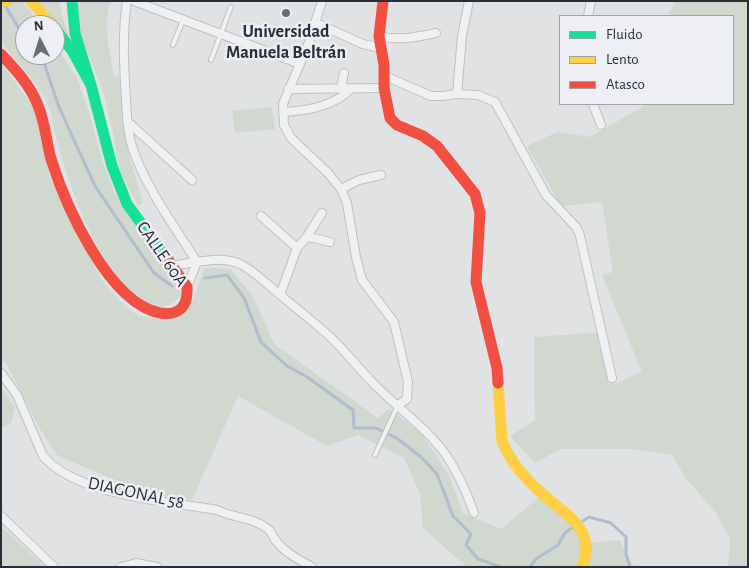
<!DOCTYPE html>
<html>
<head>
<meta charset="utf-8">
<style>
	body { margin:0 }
	#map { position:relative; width:749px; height:568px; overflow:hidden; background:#e0e2e4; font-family:"Alegreya Sans",sans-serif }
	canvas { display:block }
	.frame { position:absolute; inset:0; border:2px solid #292e3b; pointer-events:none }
	.legend { position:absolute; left:559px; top:15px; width:175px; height:90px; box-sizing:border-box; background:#edeff4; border:1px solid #9fa2aa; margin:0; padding:6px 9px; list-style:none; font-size:15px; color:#292e3b }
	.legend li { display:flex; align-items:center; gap:10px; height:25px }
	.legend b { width:25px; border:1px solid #9fa2aa }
	.north { position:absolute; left:15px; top:15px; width:50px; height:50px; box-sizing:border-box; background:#edeff4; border:1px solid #9fa2aa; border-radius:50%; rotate:355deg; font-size:14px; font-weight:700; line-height:20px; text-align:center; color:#292e3b }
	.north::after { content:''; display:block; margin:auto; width:18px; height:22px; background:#696d76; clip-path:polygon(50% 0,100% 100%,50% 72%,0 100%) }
</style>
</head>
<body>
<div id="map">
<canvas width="749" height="568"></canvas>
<div class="frame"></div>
<ul class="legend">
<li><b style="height:6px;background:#16e098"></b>Fluido</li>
<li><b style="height:6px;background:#ffcf43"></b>Lento</li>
<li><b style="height:6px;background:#f24e42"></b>Atasco</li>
</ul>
<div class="north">N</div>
</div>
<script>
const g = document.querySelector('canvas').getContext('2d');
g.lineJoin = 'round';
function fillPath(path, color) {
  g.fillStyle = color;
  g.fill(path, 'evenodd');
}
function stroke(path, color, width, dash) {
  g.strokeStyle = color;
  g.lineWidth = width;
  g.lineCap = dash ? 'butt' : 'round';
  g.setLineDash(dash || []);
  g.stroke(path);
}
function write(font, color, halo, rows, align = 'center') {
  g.font = font + ' "Alegreya Sans",sans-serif';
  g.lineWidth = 5;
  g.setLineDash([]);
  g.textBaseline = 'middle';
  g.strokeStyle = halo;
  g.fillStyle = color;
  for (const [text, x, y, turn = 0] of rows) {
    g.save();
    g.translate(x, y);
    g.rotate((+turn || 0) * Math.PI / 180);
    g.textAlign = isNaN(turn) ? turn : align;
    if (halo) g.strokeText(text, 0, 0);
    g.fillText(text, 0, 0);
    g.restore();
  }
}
const green = new Path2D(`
	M1,1H22L42,25H25V55H55V44L77,78L89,111L102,160L113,190L127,213L178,283L181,294C173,306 162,310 149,303C101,281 72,192 58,145C53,130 53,114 46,101C39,86 22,68 11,55C8,51 4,47 2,43C0,35 1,11 1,1Z
	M37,1H60C61,19 68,33 76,48Z
	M78,1H111C102,27 110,50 114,76L120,77L124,129L128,151L143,203L138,206L120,172L112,128L103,91L81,36L78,21Z
	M675,1H748V567H728L730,537L715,512L685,477L672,455L632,449H560L535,463L510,436L535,420L534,337L606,332L615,384L642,372L602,275L613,272L602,202L561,206L527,146L557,132L590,137L642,107L643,104H733V16H668Z
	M1,62L34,108L50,178L78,237L105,285L126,307L139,316L159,319L183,314L193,301L204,268H219L231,270L253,296L274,344L378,418L389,409L420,432L448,473L463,513L501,529L538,498L576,518L592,543L619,540L634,567H467L423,528L420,494L404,458L358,435L327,446L238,396L192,500L146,493L58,456L40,429L6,363L1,359Z
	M272,107L275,129L235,133L232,111Z
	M1,388L15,407L11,423L1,428Z
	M1,526L45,567H1Z`);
const stream = new Path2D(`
	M4,4L25,38
	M38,55L44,63L59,107L95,186L154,273L172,286
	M205,278L227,275L244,298L261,342L287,366L307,377L353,410L354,428H376L398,439L421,457L437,474L453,516L471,534L466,545L478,559L501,567
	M580,523L589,517L611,523L626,537V554L630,567
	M530,567L536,559L558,545L565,533L574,526`);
const lane = new Path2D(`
	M173,45L183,20
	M211,60L231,7
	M375,455L397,407`);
const street = new Path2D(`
	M127,1C122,34 124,68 126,100C127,116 127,131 132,146C143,183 176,229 197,262
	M134,1L300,64
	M322,1L309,42L283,104L284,125L291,138L328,173L341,189L347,203L356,257L362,280L394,322L408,382L407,399L398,405
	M588,16L591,1
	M316,23L363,44L380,48
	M379,36C399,41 417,37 436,33
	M385,76L431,96H443L457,94L478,95L495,102L546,195L577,228L580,236L612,378
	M341,87L344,73
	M288,89L384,88
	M457,94L462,36L469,1
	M593,104L601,125
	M283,112C307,111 334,106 351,89
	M128,122L192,180
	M341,189L359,180L381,175
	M261,216L297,248
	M306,238H314L330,242
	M172,266C193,263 220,255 240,264C254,271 267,284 279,294C295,307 311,320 326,333C343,348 357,367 373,383C397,408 426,427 446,455C458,473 467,493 474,513
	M187,287L197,262
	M280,295L297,248L306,238L322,213
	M1,373L17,395L43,456C78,496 166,501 217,510C233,518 253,517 268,529C272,532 273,538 277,542C286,553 299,560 312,567
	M1,516L54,567
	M121,567L136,563L157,567`);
const fast = new Path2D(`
	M72,1L75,33L91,85
	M55,28L73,52L91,85L112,166L127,204L168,260`);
const slow = new Path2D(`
	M1,1H7
	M31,1L52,25
	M1,57L7,60
	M498,383L502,441C509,459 522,475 536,488C560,512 599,527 582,567`);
const jam = new Path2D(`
	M383,1L379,36L384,65V88L390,118L397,125L423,136L437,146L475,194L480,213L476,282L497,368L498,383
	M1,54C15,69 29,84 37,103C45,121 46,140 51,159C65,204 108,303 160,313C180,316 188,306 187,287L168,260`);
const markers = [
	[286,13,5,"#696d76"]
];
const poiNames = [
	["Universidad",286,32],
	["Manuela Beltrán",286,53]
];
const streetNames = [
	["CALLE 60A",162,254,55],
	["DIAGONAL 58",136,493,12]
];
fillPath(green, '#d0d8d0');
stroke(stream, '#b1bccc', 3);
stroke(lane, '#bec0c2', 6);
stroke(street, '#bec0c2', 10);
stroke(lane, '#eff0f1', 4);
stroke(street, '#eff0f1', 8);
stroke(fast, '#16e098', 11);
stroke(slow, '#ffcf43', 11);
stroke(jam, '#f24e42', 11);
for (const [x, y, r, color] of markers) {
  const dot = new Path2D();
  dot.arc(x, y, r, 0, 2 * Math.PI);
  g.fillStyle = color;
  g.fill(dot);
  stroke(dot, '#edeff4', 2);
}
write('bold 18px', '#292e3b', '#edeff4', poiNames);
write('18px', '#292e3b', '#edeff4', streetNames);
</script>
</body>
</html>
